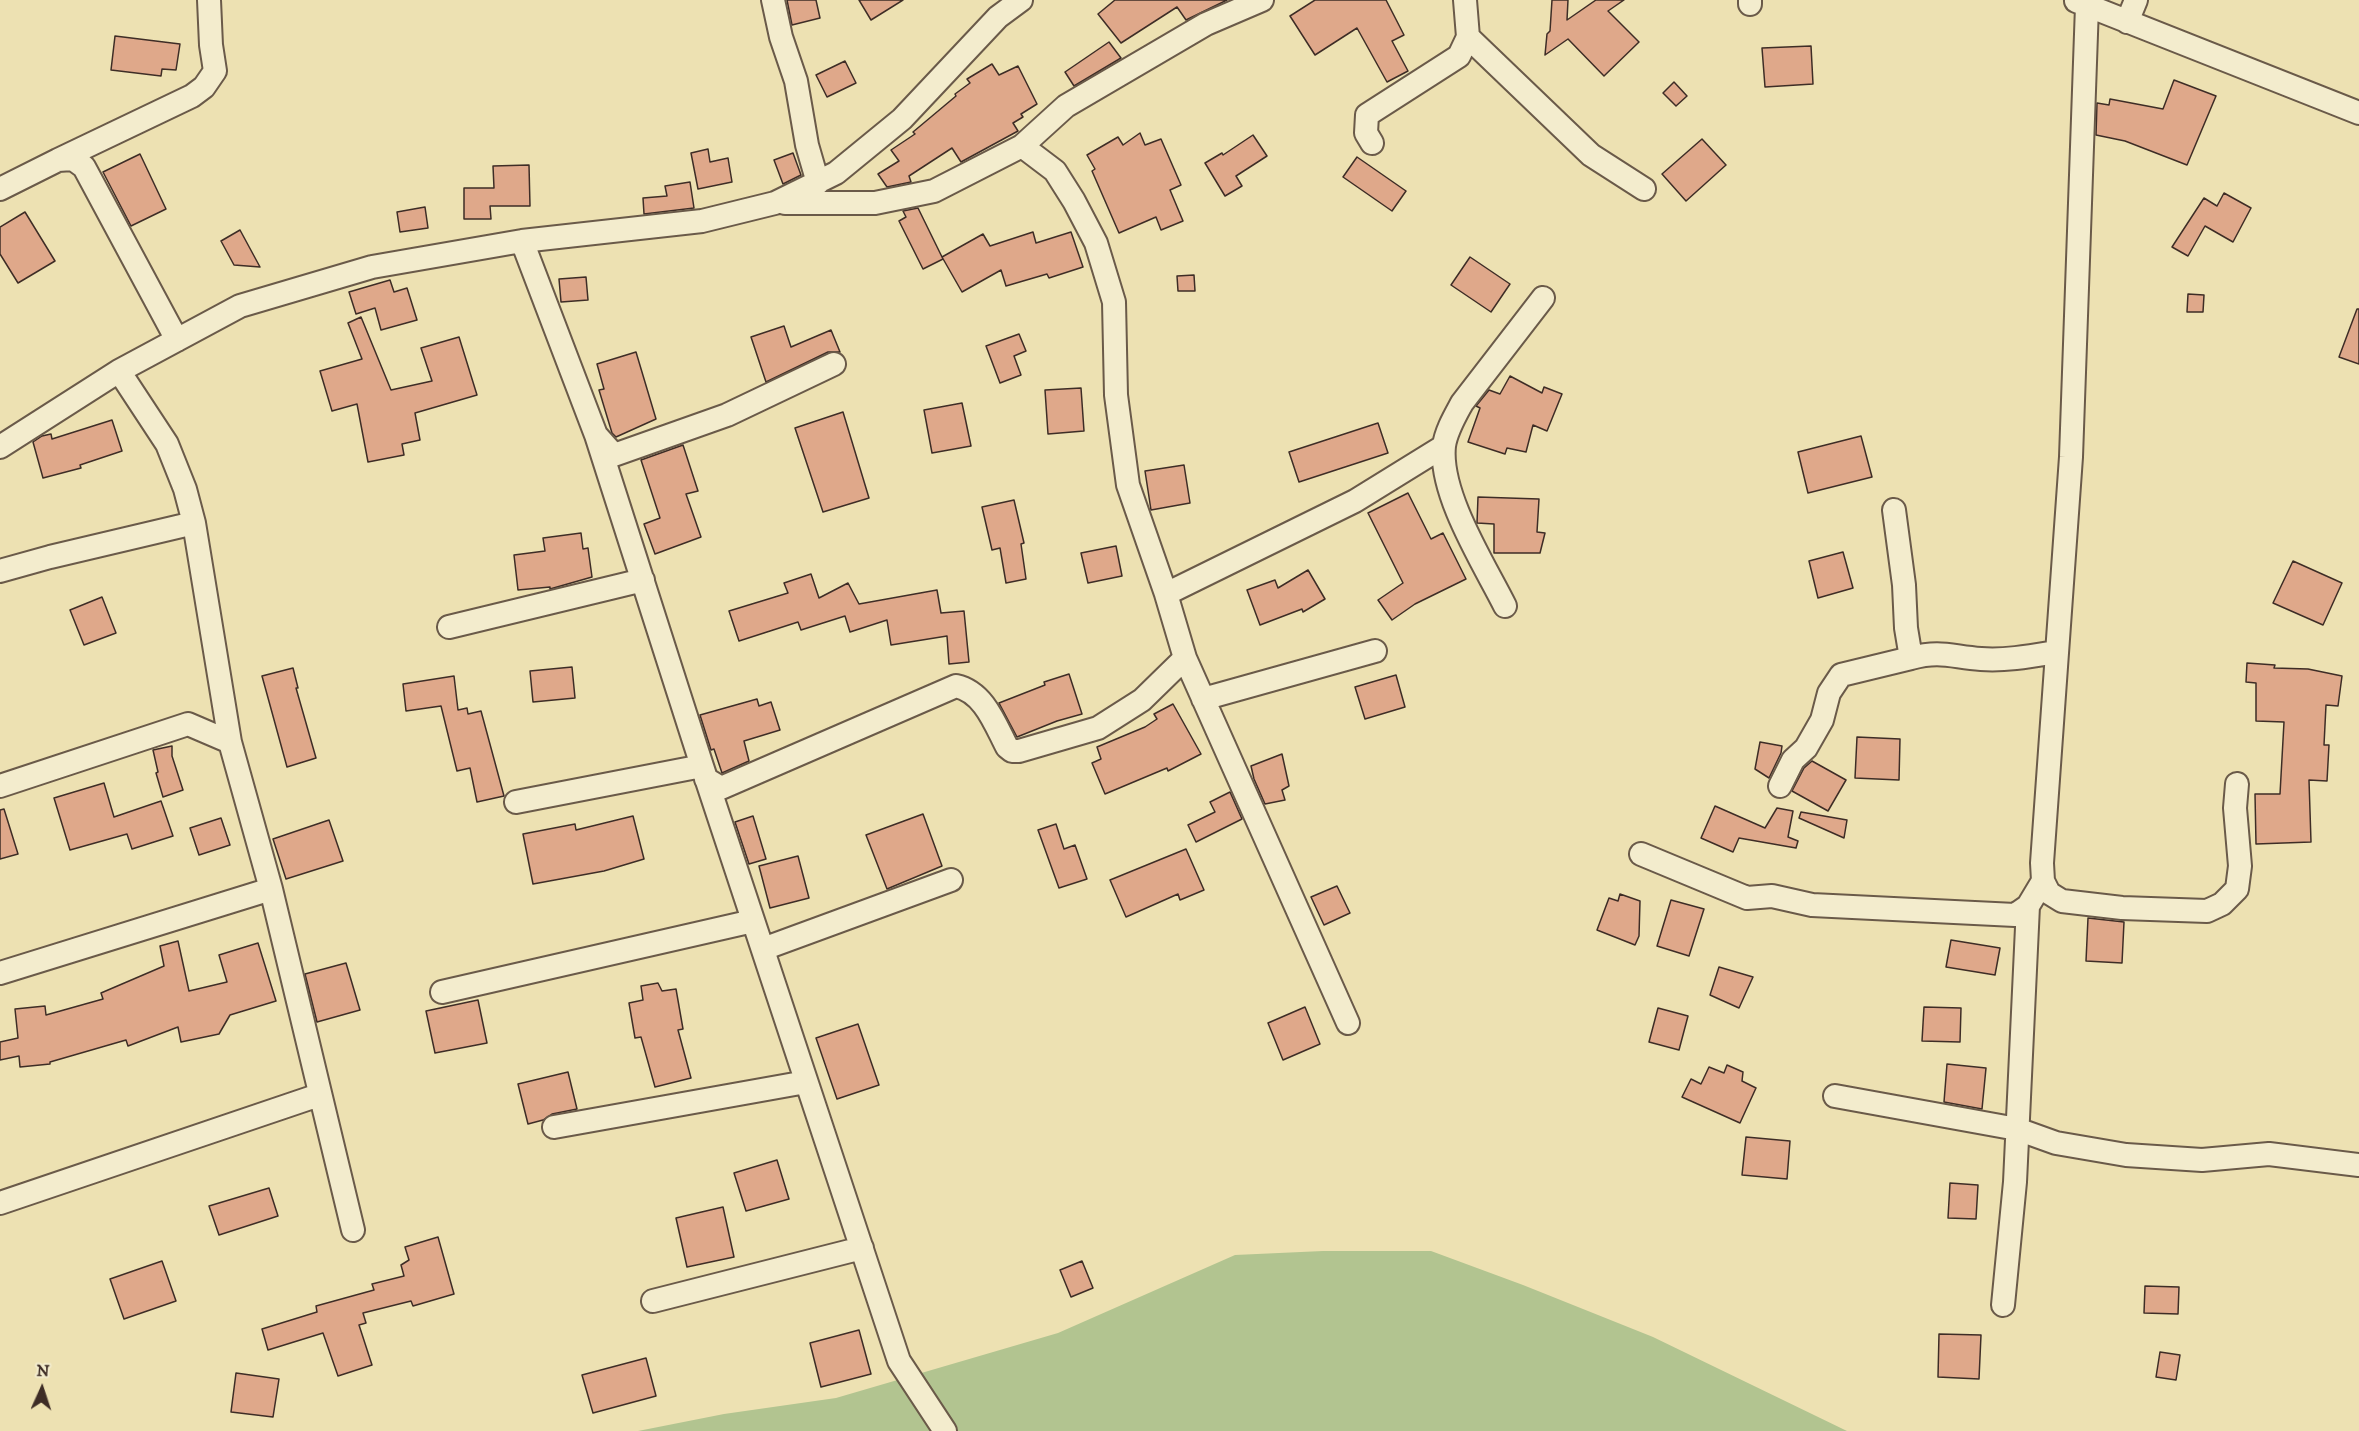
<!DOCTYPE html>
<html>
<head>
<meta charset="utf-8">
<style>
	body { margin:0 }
	#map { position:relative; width:2359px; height:1431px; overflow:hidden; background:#ede1b2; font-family:"IM FELL DW Pica",serif }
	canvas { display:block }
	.north { position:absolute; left:12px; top:1359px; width:60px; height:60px; -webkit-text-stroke:4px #f3eccd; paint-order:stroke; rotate:3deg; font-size:16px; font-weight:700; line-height:24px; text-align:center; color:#3e2d26 }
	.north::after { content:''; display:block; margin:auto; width:21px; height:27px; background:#3e2d26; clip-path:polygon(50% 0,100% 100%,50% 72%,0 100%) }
</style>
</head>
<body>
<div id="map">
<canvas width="2359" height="1431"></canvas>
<div class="north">N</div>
</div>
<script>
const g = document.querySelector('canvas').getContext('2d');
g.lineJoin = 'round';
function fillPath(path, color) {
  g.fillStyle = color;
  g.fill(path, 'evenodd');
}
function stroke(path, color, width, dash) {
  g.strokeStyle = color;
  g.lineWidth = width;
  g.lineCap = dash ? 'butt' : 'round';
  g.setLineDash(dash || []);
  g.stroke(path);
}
const green = new Path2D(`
	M1323,1251H1431L1523,1285L1653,1337L1847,1431H638L724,1414L836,1398L1058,1333L1235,1255Z`);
const building = new Path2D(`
	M787,0H816L820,18L792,25Z
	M859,0H903L871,20Z
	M1115,0H1227L1186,20L1177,7L1121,43L1098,14Z
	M1315,0H1386L1404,35L1392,41L1408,71L1387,82L1357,28L1315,55L1290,16Z
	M1552,0H1568L1567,20L1596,0H1624L1608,11L1639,42L1604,76L1568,39L1545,55L1547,34L1550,31Z
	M115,36L180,44L176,70L162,69L161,76L111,70Z
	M1109,42L1121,58L1074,86L1065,72Z
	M1811,46L1813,84L1765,87L1762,48Z
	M845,61L856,83L827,97L816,75Z
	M992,64L999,75L1018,66L1037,104L1021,114L1023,117L1013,123L1018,131L961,162L952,148L909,176L911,182L887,187L878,174L899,161L891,150L915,134L913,132L956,96L955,94L970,83L967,79Z
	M2174,80L2216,96L2187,165L2125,141L2096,135L2097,103L2109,105L2110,99L2163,109Z
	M1674,82L1687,96L1676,106L1663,93Z
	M1140,133L1145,145L1161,139L1181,185L1170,190L1183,221L1161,230L1156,217L1119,233L1092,171L1095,169L1087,155L1118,137L1123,145Z
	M1253,135L1267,156L1236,176L1242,186L1225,196L1205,163L1222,153L1223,155Z
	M1702,139L1726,165L1686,201L1662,174Z
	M708,149L710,162L728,158L732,182L698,189L691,153Z
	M793,153L801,175L783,184L774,160Z
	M140,154L166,209L131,226L103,172Z
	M1357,157L1406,191L1392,211L1343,177Z
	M529,165L530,206H490L491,219H464V188H494L493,166Z
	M690,182L694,208L644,214L643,198L667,196L665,186Z
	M2224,193L2251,208L2233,242L2205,226L2188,256L2172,247L2204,198L2217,206Z
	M425,207L428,228L400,232L397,212Z
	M918,208L943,259L923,269L899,221L906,217L903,211Z
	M25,212L55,261L18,283L0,254V227Z
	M240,230L260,267L234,265L221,241Z
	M1033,232L1036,243L1071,232L1083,267L1049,278L1047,274L1006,286L1001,270L962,292L942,257L983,234L990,246Z
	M1470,257L1510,284L1491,312L1451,285Z
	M1194,275L1195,291H1178L1177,276Z
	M586,277L588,300L561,302L559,279Z
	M390,280L394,292L407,288L417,320L381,330L375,308L356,314L349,292Z
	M2188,294L2204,295L2203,312H2187Z
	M2357,309H2359V364L2339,357Z
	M361,317L391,390L432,381L421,348L459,337L477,395L415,413L420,440L402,444L404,455L368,462L357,404L332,411L320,371L362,359L348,323Z
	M784,326L791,347L831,330L840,352H828L766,382L751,337Z
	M1019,334L1026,351L1014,356L1021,375L1000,383L986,346Z
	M636,352L656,419L616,437L612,433L599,390L604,389L597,364Z
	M1510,376L1542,393L1544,387L1562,394L1547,431L1533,425L1526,452L1507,448L1505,454L1468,442L1480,408L1476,406L1489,390L1500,394Z
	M1081,388L1084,431L1048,434L1045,390Z
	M962,403L971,446L932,453L924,410Z
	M843,412L869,498L823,512L795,428Z
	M112,420L122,451L80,465L81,468L43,478L33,442L42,436L51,434L52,439Z
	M1378,423L1388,453L1299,482L1289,452Z
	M1861,436L1872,477L1808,493L1798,452Z
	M683,445L698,491L686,494L701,537L655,554L644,524L660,518L641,460Z
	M1184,465L1190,503L1151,510L1145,471Z
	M1408,493L1431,539L1443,533L1466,579L1415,604L1392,620L1378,600L1403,583L1368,513Z
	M1478,497L1539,499L1537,532L1545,533L1540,553H1494V524L1477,523Z
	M1014,500L1024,543L1021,544L1026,579L1006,583L1000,548L992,550L982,507Z
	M581,533L583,549L588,548L592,577L550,589V587L518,590L514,555L545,551L543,538Z
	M1116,546L1122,576L1088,583L1081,553Z
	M1843,552L1853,588L1818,598L1809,561Z
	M2293,561L2342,583L2323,625L2273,603Z
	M1308,570L1325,599L1303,612L1302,609L1260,625L1247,590L1275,580L1278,588Z
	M811,574L819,598L848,583L859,604L937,590L941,613L964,611L969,662L949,664L947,636L891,645L887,620L850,632L845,616L801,630L798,622L739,641L729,611L788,593L784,583Z
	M102,597L116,633L84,645L70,610Z
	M2247,663L2275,665L2274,668L2308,669L2342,676L2338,706L2326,705L2324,745H2329L2327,781L2309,780L2311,842L2256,844L2255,794H2280L2284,722L2256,721V683L2246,682Z
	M572,667L575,698L533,702L530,671Z
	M293,668L298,688H296L316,758L287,767L262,676Z
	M1069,674L1082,714L1057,721L1017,737L999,703L1045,685L1044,682Z
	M1396,675L1405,707L1365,719L1355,687Z
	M454,676L458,710L467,708L468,714L481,711L504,796L477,802L470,768L457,771L441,706L406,711L403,684Z
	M757,699L759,706L771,702L780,730L744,741L749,761L722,773L714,749L711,750L700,715Z
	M1173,704L1201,754L1168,771L1167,768L1105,794L1092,763L1101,759L1097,747L1145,727L1157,719L1154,714Z
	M1857,737L1900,739L1899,780L1855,778Z
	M1760,742L1782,746L1781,753L1769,778L1755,769Z
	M172,746V756L183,790L163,797L156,773L158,772L153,750Z
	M1282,754L1289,786L1282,790L1285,800L1265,804L1254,779L1251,766Z
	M1812,761L1846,780L1828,811L1792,791L1804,768Z
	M104,783L114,817L161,801L173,836L132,849L127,834L70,850L54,798Z
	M1230,792L1242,819L1196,842L1188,825L1215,812L1210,802Z
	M1715,806L1765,828L1777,808L1793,811L1788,837L1798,841L1796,848L1739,838L1733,852L1701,838Z
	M4,809L18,854L0,859V810Z
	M1801,812L1847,820L1844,838L1799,818Z
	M923,814L942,866L887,889L866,835Z
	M633,816L644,859L604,871L533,884L523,834L575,824L576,830Z
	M753,816L766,859L749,864L735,822Z
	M221,818L230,845L199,855L190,828Z
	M329,820L343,861L286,879L273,839Z
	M1056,824L1064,849L1075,845L1087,879L1059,888L1038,830Z
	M1186,849L1204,890L1180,900L1178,894L1126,917L1110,880Z
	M798,856L809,898L770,908L759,866Z
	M1337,886L1350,913L1324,925L1311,897Z
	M1620,894L1640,901L1639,936L1635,945L1597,930L1609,898L1618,901Z
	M1671,900L1704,909L1689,956L1657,946Z
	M2088,918L2124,922L2122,963L2086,961Z
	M1951,940L2000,948L1995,975L1946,967Z
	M178,941L189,991L227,982L219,955L258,943L276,1001L230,1015L219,1034L181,1042L178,1027L128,1046L126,1040L50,1062V1064L20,1067L19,1056L0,1060V1042L18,1038L15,1009L45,1006L46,1015L103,999L101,993L164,966L160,946Z
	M346,963L360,1010L317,1022L305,974Z
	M1719,967L1753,977L1739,1008L1710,995Z
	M658,983L662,991L676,989L683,1029L678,1030L691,1078L655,1087L641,1037L635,1038L629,1003L643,1000L641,986Z
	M478,1000L487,1043L435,1053L426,1011Z
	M1305,1007L1320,1044L1283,1060L1268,1023Z
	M1924,1007L1961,1008L1960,1042L1922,1041Z
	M1658,1008L1688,1016L1679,1050L1649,1042Z
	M858,1024L879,1085L837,1099L816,1038Z
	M1947,1064L1986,1068L1982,1109L1944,1102Z
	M1727,1065L1743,1072L1742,1081L1756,1088L1740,1123L1682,1097L1691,1079L1701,1084L1709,1067L1724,1073Z
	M568,1072L577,1109L552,1114L543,1120L528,1124L518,1084Z
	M1746,1137L1790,1141L1787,1179L1742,1175Z
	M777,1160L789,1199L746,1211L734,1173Z
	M1950,1183L1978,1185L1976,1219L1948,1218Z
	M269,1188L278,1216L219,1235L209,1206Z
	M723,1207L734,1257L687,1267L676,1218Z
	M438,1237L454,1294L413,1306L411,1301L363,1313L366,1323L359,1325L372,1365L338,1376L323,1333L268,1350L262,1329L317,1312L316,1306L374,1290L372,1284L404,1276L401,1265L409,1260L405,1247Z
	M162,1261L176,1301L124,1319L110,1279Z
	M1082,1261L1093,1288L1071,1297L1060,1270Z
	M2145,1286L2179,1287L2178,1314L2144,1313Z
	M859,1330L871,1374L821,1387L810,1343Z
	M1939,1334L1981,1335L1979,1379L1938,1377Z
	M2160,1352L2180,1355L2176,1380L2156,1377Z
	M646,1358L656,1396L593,1413L582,1375Z
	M236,1373L279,1379L273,1417L231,1412Z`);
const street = new Path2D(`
	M773,0L781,37L796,81L807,145L818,183
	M1750,0V4
	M2076,1L2359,113
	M2087,6L2071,457L2042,863L2043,881L2049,893L2062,901L2122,908L2207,911L2222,904L2237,889L2240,866L2235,808L2237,784
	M2127,22L2136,0
	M1468,37L1591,155L1644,189
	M1372,143L1366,133L1367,115L1459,56L1468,37L1465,0
	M1022,146L1055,171L1074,201L1096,243L1114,302L1116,395L1128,485L1166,594L1185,658L1348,1023
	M58,160L192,96L204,87L215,71L211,45L209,0
	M0,189L58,160L73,159L84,167L177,340
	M785,203H875L934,191L1022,146L1066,106L1206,24L1262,0
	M522,241L596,435L702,766L899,1361L945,1431
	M119,371L167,444L185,489L194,523L230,742L271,889L353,1230
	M597,436L614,455L727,415L834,364
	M0,447L119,371L240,306L372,267L522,241L702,221L775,203L836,173L902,119L998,17L1021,0
	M1894,510L1904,585L1906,628L1911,658C1941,650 1952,657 1981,659C2005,661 2032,656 2056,652
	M0,571L50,557L194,523
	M1166,594L1355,501L1444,446
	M1505,606C1484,564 1439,494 1444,446C1446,431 1455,416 1462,403L1543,298
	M449,627L643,580
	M1203,699L1375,651
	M706,779L721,788L956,686C984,692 995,724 1007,747L1012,751H1019L1098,728L1142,700L1185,658
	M0,786L188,724L230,742
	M1780,786L1793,760L1806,748L1822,720L1829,693L1841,675L1911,658
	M516,802L702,766
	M1641,854L1747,898L1772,896L1812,905L2015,915L2028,906L2043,881
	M763,949L951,880
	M0,973L271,889
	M442,992L753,921
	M1835,1096L2017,1129L2056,1143L2126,1155L2202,1160L2269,1154L2359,1165
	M554,1127L806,1082
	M0,1203L319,1095
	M653,1301L862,1248
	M2003,1305L2015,1182L2028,906`);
fillPath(green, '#b2c490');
fillPath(building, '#dfa88a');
stroke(building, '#3e2d26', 1.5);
stroke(street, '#6a5a49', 26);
stroke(street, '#f3eccd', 22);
</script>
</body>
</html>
